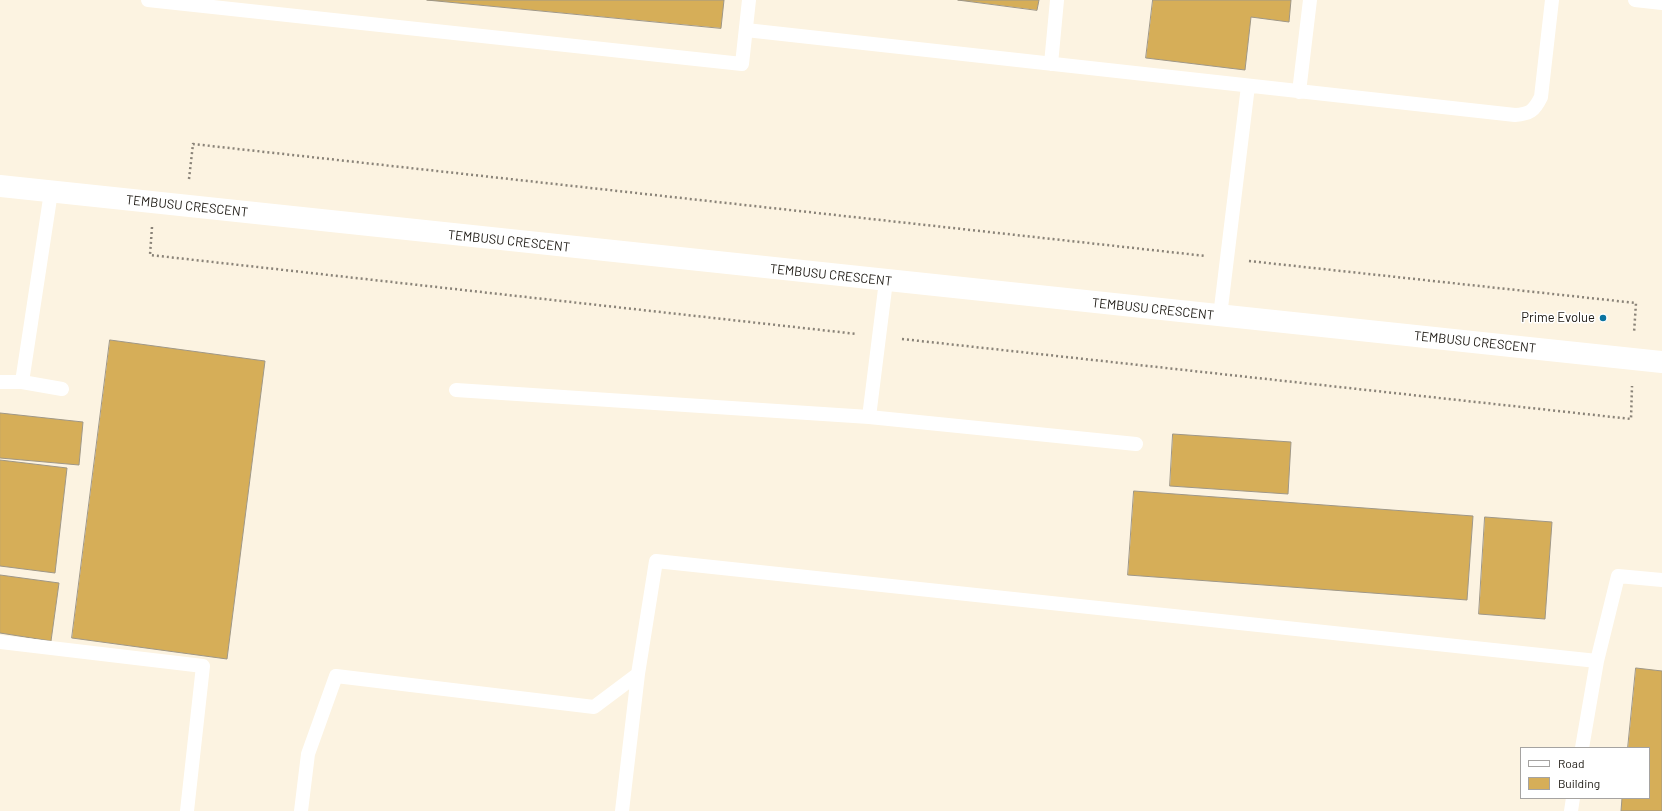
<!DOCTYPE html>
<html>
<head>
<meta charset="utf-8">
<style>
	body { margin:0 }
	#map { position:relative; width:1662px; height:811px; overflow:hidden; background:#fcf3e1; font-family:Barlow,sans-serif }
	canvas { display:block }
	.legend { position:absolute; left:1520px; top:747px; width:130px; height:52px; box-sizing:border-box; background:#fff; border:1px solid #a5a3a1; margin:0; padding:5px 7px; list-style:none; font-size:12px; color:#1d1913 }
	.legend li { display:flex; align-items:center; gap:8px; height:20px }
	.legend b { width:20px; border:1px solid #a5a3a1 }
</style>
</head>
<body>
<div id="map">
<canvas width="1662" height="811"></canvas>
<ul class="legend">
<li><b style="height:5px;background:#fff"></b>Road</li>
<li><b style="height:11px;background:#d6ae58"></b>Building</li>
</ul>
</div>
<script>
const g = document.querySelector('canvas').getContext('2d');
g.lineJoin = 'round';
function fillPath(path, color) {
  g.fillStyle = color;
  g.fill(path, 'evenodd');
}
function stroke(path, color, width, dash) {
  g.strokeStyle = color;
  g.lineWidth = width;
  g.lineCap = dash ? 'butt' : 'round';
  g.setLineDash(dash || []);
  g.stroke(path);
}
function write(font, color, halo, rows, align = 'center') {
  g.font = font + ' Barlow,sans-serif';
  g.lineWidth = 3;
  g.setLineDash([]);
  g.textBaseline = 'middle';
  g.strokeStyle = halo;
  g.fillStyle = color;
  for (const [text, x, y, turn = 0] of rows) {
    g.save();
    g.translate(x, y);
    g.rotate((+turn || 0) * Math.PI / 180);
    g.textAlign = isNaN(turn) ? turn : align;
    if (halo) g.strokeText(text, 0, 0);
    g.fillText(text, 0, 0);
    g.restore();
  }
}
const building = new Path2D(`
	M427,0H724L721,28Z
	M958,0H1039L1037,10Z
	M1153,0H1291L1289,22L1251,17L1245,70L1146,58Z
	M110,340L265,361L227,659L72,638Z
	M0,413L83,422L79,465L0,458Z
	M1173,434L1291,442L1288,494L1170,486Z
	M0,460L67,468L55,573L0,566Z
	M1134,491L1473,516L1467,600L1128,575Z
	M1485,517L1552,522L1545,619L1479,614Z
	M0,575L59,583L51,641L0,633Z
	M1636,668L1662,671V811H1621L1622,798H1649V748H1628Z`);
const path = new Path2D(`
	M189,179L193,144L1206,256
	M152,227L150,255L857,334
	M1249,261L1636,303L1634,333
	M902,339L1631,419L1632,386`);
const lane = new Path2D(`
	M148,0L742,64L749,0
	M1635,0L1662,3
	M746,30L1515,115C1530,114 1534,111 1541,97L1552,0
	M1051,64L1057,0
	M1299,92L1310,0
	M1220,316L1248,86
	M0,382H22L62,389
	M22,382L51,192
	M456,390L869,417L1136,444
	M869,417L886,281
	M0,642L203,666L187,811
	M1582,748L1597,661L1618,576L1662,580
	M301,811L308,754L336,676L594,707L638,674
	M622,811L638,674L656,561L1597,661
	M1571,811L1573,798`);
const secondary = new Path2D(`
	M0,186L1662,362`);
const markers = [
	[1603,318,4,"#0b74a0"]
];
const streetNames = [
	["TEMBUSU CRESCENT",187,206,6],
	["TEMBUSU CRESCENT",509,241,6],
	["TEMBUSU CRESCENT",831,275,6],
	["TEMBUSU CRESCENT",1153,309,6],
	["TEMBUSU CRESCENT",1475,342,6]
];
const poiNames = [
	["Prime Evolue",1595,318]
];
fillPath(building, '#d6ae58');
stroke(building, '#9f9787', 1);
stroke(path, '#8a8378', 2.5, [2, 3]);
stroke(lane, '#fff', 14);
stroke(secondary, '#fff', 22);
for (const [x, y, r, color] of markers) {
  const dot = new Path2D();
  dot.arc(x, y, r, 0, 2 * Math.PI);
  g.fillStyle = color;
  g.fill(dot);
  stroke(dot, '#fff', 1.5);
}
write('13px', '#1d1913', '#fff', streetNames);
write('13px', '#1d1913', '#fff', poiNames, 'right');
</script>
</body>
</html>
